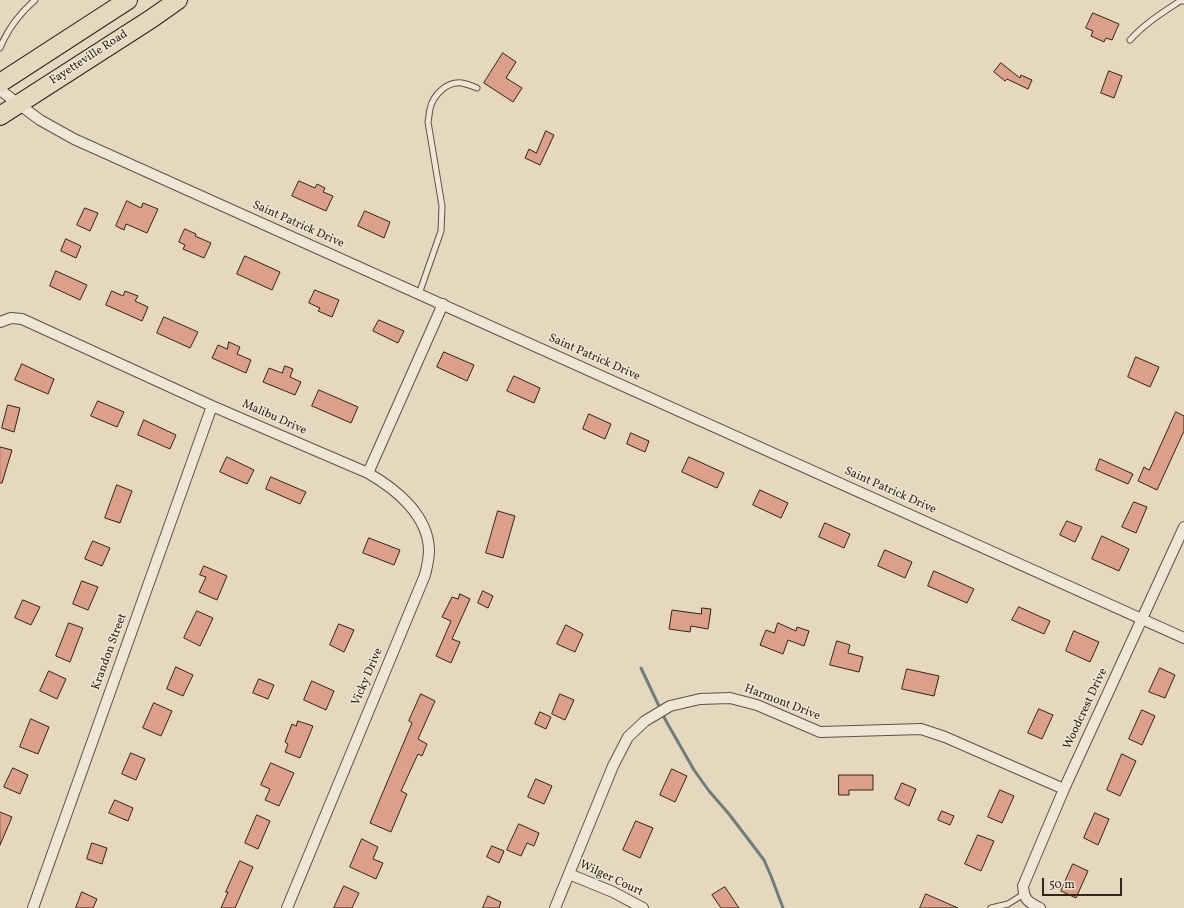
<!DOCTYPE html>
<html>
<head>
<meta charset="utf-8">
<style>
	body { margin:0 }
	#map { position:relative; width:1184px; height:908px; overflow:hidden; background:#e6d8be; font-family:Vollkorn,serif }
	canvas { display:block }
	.scale { position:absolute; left:1042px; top:878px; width:80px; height:18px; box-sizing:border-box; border:2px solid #2f251a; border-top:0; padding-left:5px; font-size:12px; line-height:14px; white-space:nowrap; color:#2f251a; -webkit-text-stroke:3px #efe6d5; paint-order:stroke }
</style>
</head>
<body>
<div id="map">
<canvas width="1184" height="908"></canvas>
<div class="scale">50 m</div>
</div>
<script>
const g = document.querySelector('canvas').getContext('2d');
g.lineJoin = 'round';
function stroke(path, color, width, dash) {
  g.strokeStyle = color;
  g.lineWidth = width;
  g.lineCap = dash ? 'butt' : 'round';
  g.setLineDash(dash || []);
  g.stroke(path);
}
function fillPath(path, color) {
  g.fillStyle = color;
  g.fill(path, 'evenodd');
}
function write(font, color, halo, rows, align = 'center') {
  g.font = font + ' Vollkorn,serif';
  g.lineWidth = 3;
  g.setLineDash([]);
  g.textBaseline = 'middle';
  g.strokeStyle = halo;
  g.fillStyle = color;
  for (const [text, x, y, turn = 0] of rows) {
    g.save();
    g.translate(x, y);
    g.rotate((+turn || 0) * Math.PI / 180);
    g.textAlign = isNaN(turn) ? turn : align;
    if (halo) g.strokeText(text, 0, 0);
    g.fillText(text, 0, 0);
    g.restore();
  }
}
const stream = new Path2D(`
	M641,668L666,721L694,770L709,791L729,814L764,860L771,876L783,908`);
const building = new Path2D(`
	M1093,13L1119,24L1112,40L1106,38L1104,42L1091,36L1093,31L1086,28Z
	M503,53L516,62L506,78L522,88L513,102L484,83Z
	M1001,63L1020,78L1021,75L1032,80L1028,89L1007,79L1005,81L994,72Z
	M1109,71L1122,76L1114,98L1101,93Z
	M546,131L554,135L540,165L525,158L529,149L536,153Z
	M299,181L315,188L317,184L325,188L323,192L333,196L326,211L292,196Z
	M127,201L141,208L143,203L158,209L147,233L126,224L124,230L116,226Z
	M85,208L98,213L90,231L77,225Z
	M365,211L390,222L384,238L358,226Z
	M185,229L196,234L195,236L211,243L204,258L183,249L185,245L179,242Z
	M66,239L81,246L76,258L61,251Z
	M245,256L280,272L272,290L237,274Z
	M56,271L87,285L80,300L50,286Z
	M315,290L339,300L332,317L318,311L320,308L309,303Z
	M112,291L123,296L125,291L138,296L135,301L148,307L142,321L106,305Z
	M164,317L198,332L190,348L157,333Z
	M379,320L404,331L398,343L373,331Z
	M229,342L240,347L237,354L251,360L246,373L212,358L218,345L227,349Z
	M444,352L474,365L467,381L437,367Z
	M1136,357L1159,367L1150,387L1128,377Z
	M22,364L54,379L48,394L15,380Z
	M285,366L293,369L290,377L301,382L295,395L263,382L269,368L282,373Z
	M514,376L540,388L534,403L507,391Z
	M319,390L358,407L351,423L312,406Z
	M98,401L124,412L117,427L91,416Z
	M8,405L20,408L14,432L2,428Z
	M1176,412L1184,416V431L1157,490L1138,481L1144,467L1149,470Z
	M589,414L611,424L605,439L583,429Z
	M144,420L176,435L170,449L138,435Z
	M631,433L649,441L645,452L627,444Z
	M0,447L12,450L2,483H0Z
	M227,457L254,470L247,484L220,472Z
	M689,457L724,473L717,488L682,472Z
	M1100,459L1133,474L1128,484L1096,470Z
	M271,477L306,492L300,504L266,489Z
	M117,485L132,491L120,523L105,518Z
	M760,490L788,503L781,518L753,505Z
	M1134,502L1147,507L1136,533L1122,527Z
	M498,511L515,516L503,558L486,553Z
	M1067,521L1082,527L1075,542L1060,535Z
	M825,523L850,534L844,548L819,537Z
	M1102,536L1129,549L1119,571L1092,559Z
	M369,538L400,550L394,565L363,553Z
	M93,541L110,548L102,566L85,559Z
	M885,550L912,562L905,578L878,566Z
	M204,566L227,576L217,600L199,592L206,577L200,575Z
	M934,571L974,589L967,603L928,586Z
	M82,581L98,587L88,610L73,604Z
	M483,591L493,596L488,608L478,603Z
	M460,594L470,599L452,639L460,642L451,663L436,656L451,621L442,617L452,597L458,599Z
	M23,600L40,607L31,625L15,618Z
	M1019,607L1050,621L1044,634L1012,620Z
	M702,608L711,609L708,629L691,626L690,632L669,629L672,610L701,614Z
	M197,611L213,618L200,646L184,638Z
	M69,623L83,628L70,662L56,656Z
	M778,623L796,631L797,627L809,631L804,646L788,640L783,654L760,645L766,630L774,633Z
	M339,624L354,630L344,652L330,645Z
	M566,625L583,634L575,652L557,644Z
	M1074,631L1099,642L1090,662L1066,651Z
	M837,641L850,645L848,653L863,657L859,672L830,665Z
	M176,667L193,675L183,696L167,689Z
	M1160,668L1175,675L1165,698L1149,692Z
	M907,669L939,676L934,696L902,689Z
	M49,671L66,679L57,699L40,691Z
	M259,679L274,685L268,699L253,693Z
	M312,681L334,691L326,710L304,700Z
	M421,694L435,701L418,739L427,744L422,756L418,754L401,791L407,794L391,832L370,823L412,723L409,721Z
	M560,694L574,700L565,720L552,714Z
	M154,703L172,711L161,736L143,728Z
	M1039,709L1053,715L1042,739L1028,733Z
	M1142,710L1155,716L1142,745L1129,739Z
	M540,712L551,717L546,729L535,724Z
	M31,719L49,727L38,754L20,747Z
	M298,721L313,726L300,758L285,752L288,744L285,742L292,724L296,726Z
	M131,753L145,759L136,780L122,774Z
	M1122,754L1136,761L1120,796L1107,790Z
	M271,763L294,773L279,806L265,800L270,789L261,785Z
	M13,768L28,775L20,794L4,787Z
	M672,769L687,776L675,802L660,795Z
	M839,775H873V790H849V795H839Z
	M536,779L552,786L544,804L528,797Z
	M902,783L916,789L909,806L895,799Z
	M1000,790L1014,796L1002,823L988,817Z
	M115,800L133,808L128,821L109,813Z
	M942,811L954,816L950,825L938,820Z
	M0,812L12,817L0,845Z
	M1095,813L1109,819L1098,845L1084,838Z
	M257,815L270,821L258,849L245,843Z
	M636,821L653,828L640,858L623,850Z
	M519,824L539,833L534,846L527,843L521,856L507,850Z
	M978,835L994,841L981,871L965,864Z
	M362,839L378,847L373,859L383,863L376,879L350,867Z
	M92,843L107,848L102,864L87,859Z
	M492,846L504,851L499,863L487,857Z
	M240,861L253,867L235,908H221L228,892H226Z
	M1073,864L1088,871L1076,898L1061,891Z
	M344,886L359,893L352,908H334Z
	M725,887L739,908H721L712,895Z
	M82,892L97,899L93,908H76Z
	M926,894L958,908H920Z
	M488,896L501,902L499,908H483Z`);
const lane = new Path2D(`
	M1130,40C1144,24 1162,13 1180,1H1184
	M0,48C8,28 19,14 35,0
	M419,294L441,231L442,206L428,122C429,118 429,113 430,109C433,95 447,81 462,83C467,84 472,86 477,88
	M991,908L1008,904L1024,894`);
const street = new Path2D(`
	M0,90L40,120L74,139L1184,638
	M0,322L11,318L22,319L212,406L368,473C396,489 428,515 429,550C429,559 427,567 425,575L287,908
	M368,473L443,304
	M569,874L613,892L643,908
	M33,908L212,406
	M555,908L613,766L628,737L645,721L670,706L700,699L730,698L757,705L820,732L921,729L945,737L1064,789
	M1040,908C1028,902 1024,900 1023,886L1064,789L1184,527`);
const highway = new Path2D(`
	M0,83L128,0
	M0,116L151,19L178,0`);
const streetNames = [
	["Fayetteville Road",89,58,-33],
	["Saint Patrick Drive",298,225,24],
	["Saint Patrick Drive",594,358,24],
	["Malibu Drive",274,418,24],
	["Saint Patrick Drive",890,491,24],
	["Krandon Street",110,652,-70],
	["Vicky Drive",368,677,-67],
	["Harmont Drive",782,703,21],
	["Woodcrest Drive",1086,709,-65],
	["Wilger Court",611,879,25]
];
stroke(stream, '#6f7d7b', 3);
fillPath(building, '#dca08a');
stroke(building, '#2f251a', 1);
stroke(lane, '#5d5243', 7);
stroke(street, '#5d5243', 12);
stroke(highway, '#2f251a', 20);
stroke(lane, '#efe6d5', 5);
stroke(street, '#efe6d5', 10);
stroke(highway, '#e6d8be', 18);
write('12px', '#2f251a', '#efe6d5', streetNames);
</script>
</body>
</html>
